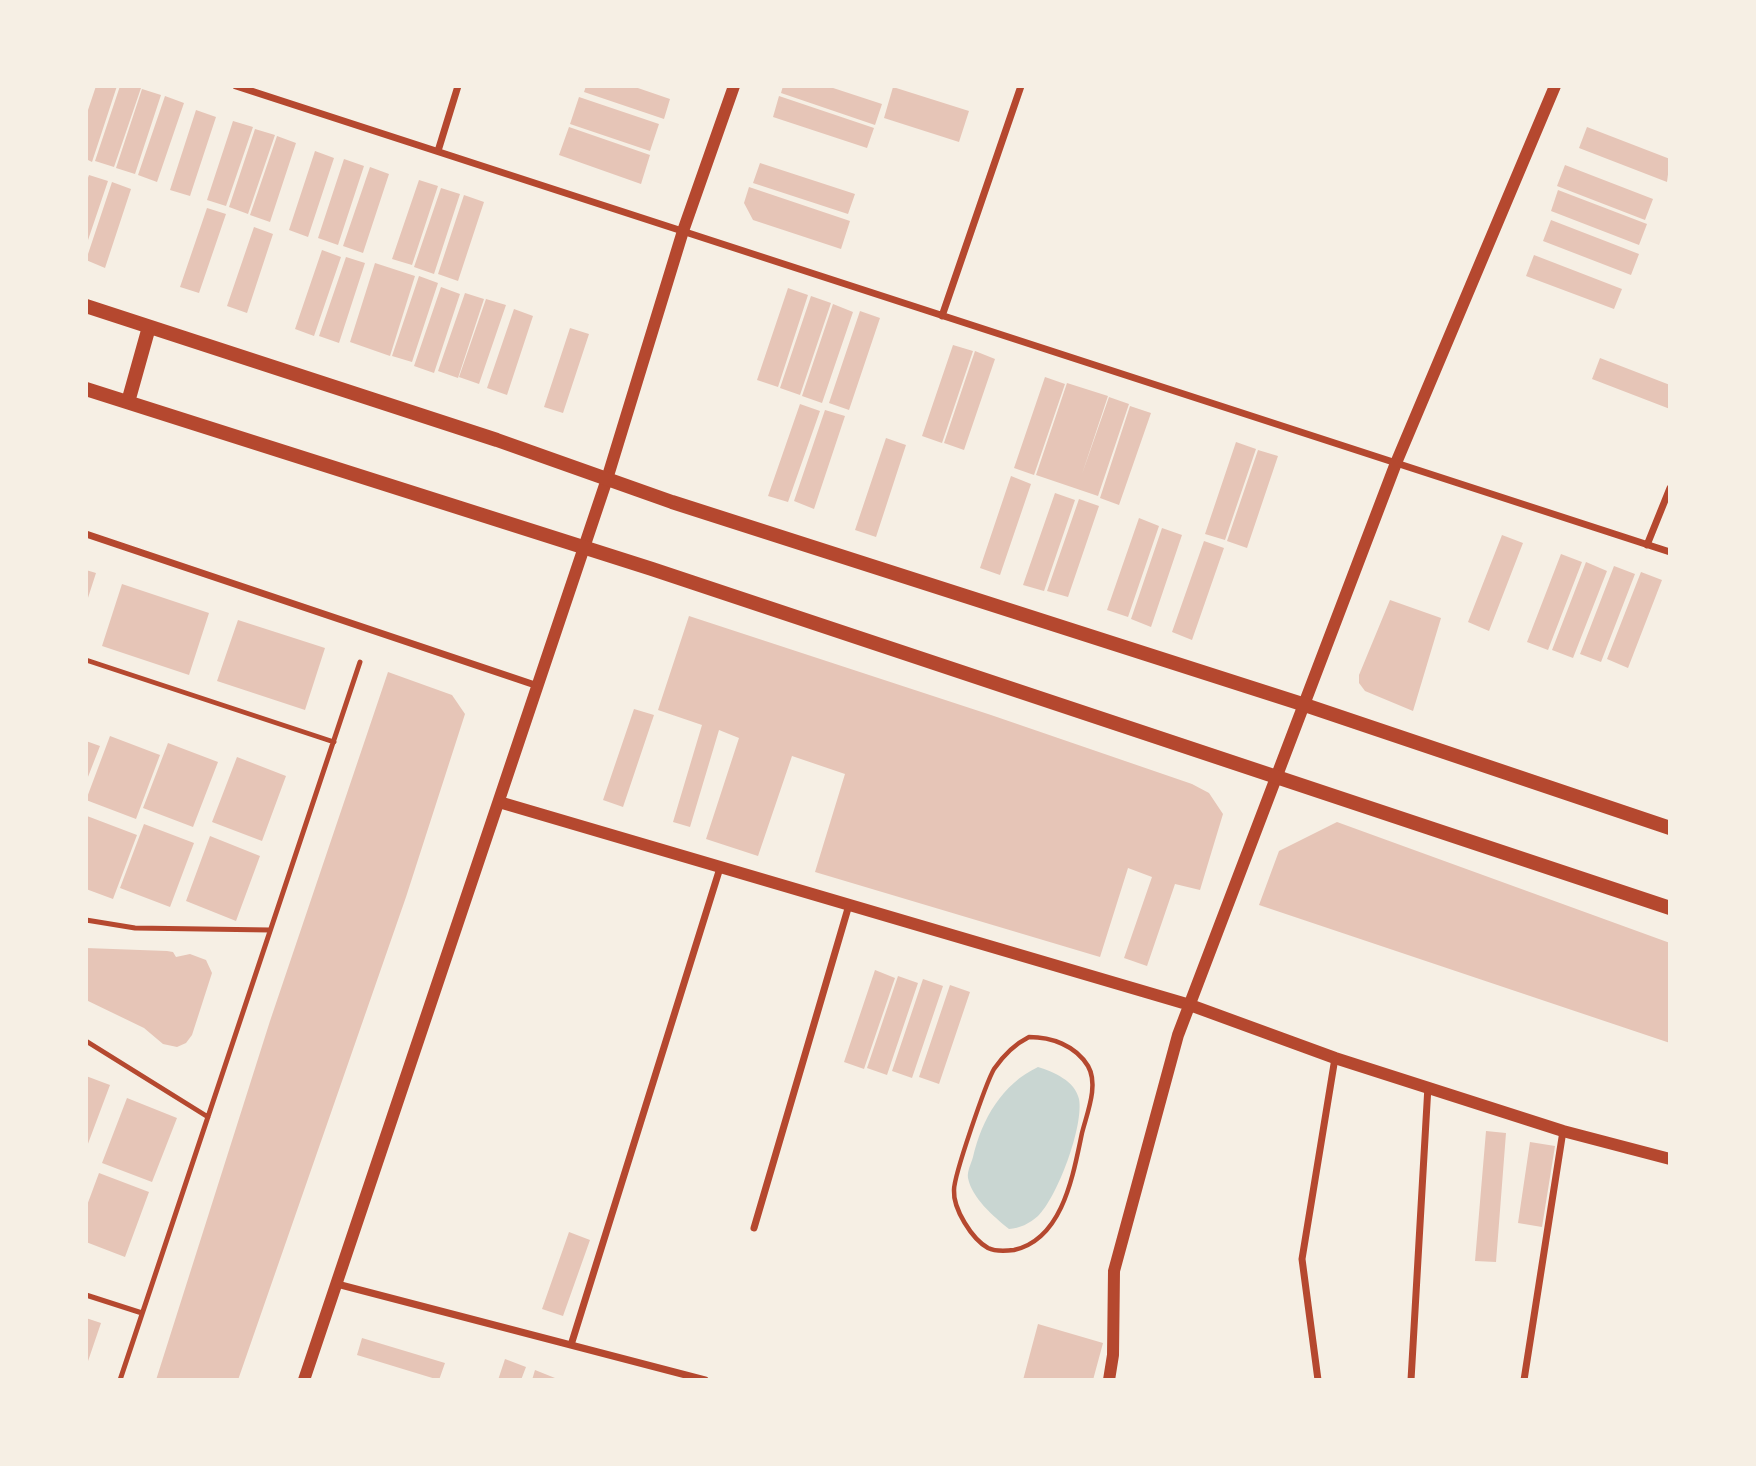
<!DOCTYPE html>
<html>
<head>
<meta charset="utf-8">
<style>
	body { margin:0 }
	#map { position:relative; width:1756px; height:1466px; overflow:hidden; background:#f6efe4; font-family:"Crimson Pro",serif }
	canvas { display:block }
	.frame { position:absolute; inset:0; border:88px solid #f6efe4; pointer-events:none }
</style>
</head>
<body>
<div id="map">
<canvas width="1756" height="1466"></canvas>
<div class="frame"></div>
</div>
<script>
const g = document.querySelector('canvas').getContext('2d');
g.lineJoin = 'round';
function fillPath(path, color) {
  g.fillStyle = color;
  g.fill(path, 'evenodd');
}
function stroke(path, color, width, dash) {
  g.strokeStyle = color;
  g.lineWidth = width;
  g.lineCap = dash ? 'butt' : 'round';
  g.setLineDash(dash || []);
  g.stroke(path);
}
const water = new Path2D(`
	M1038,1067C1054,1072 1075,1081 1079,1099C1084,1126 1057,1198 1038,1216C1029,1224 1020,1228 1009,1229C993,1216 972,1198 968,1178C967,1171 971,1164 973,1157C982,1119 1002,1084 1038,1067Z`);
const building = new Path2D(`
	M96,86H117L92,162L86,159V116Z
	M120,86L141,88L114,167L95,161Z
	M586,86H632L670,99L664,119L584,92Z
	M783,86H827L882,104L875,125L781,93Z
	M893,87L969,111L959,142L884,118Z
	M142,89L161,95L135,174L116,168Z
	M165,96L184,103L157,182L138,175Z
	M779,96L874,128L867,148L773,117Z
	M579,97L659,124L650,151L570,124Z
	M196,110L216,117L190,196L170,190Z
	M233,121L253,127L226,206L207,200Z
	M569,127L650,155L641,184L559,155Z
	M1587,127L1670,159L1667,182L1579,148Z
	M255,129L275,135L248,214L229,207Z
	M277,136L296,143L270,222L250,215Z
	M315,151L334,158L308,237L289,230Z
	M344,159L364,166L338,245L318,238Z
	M760,163L855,194L848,214L753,183Z
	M1565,165L1653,199L1645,220L1557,186Z
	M370,167L389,174L363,253L343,246Z
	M89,175L108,181L86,246V183Z
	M419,180L438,186L412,265L392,259Z
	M112,182L131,189L105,268L86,260Z
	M749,187L850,221L841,249L753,220L744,203Z
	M441,188L460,194L434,274L414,267Z
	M1558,190L1647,224L1639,245L1551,211Z
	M464,195L484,202L458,281L438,274Z
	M207,208L226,214L199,293L180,287Z
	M1551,220L1639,254L1631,275L1543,241Z
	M254,227L273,234L247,313L227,306Z
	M322,250L341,257L314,336L295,329Z
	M1534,255L1622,289L1614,309L1526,276Z
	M346,257L365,263L339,343L319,336Z
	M375,263L415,276L390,356L350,342Z
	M419,276L438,283L412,362L392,356Z
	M441,287L460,294L434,373L414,366Z
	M788,288L808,295L778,387L757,380Z
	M465,293L484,299L458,378L438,371Z
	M811,296L831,303L800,395L780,388Z
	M486,299L506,305L479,384L459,377Z
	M833,304L853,312L822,403L802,396Z
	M514,309L533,316L507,395L487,388Z
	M860,311L880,318L849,410L829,403Z
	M570,328L589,334L563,413L544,407Z
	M953,345L973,351L942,443L922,436Z
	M975,351L995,359L964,450L944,443Z
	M1600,358L1670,385V409L1592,379Z
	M1045,377L1065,384L1034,475L1014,468Z
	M1067,383L1108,396L1082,474L1109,397L1129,404L1098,496L1036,475Z
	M800,404L820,411L788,502L768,496Z
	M1130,406L1151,413L1119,505L1100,498Z
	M825,410L845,416L814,509L794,501Z
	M886,438L906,445L876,537L855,530Z
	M1236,442L1256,449L1225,540L1205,534Z
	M1258,450L1278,456L1247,548L1227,541Z
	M1011,476L1031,484L1000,575L980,568Z
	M1055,493L1075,500L1044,591L1023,585Z
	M1079,499L1099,506L1068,597L1047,591Z
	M1139,518L1159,526L1128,617L1107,610Z
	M1162,528L1182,535L1151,627L1131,619Z
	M1502,535L1523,543L1489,631L1468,622Z
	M1204,541L1224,548L1192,640L1172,632Z
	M1561,554L1582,562L1548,650L1527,642Z
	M1586,562L1607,571L1573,658L1552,650Z
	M1614,566L1635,574L1601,662L1580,654Z
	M86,570L96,573L86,604Z
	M1641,572L1662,580L1628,668L1607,659Z
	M122,584L209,613L189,675L102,646Z
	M1390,600L1441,618L1413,711L1365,691L1359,683V675Z
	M689,616L991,715L1192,784L1209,793L1223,814L1200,890L1175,884L1147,966L1124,958L1152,877L1128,868L1100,957L815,872L845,774L792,756L758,856L706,839L739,738L719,730L690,827L673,822L702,725L658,710Z
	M238,620L325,648L305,710L217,681Z
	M388,672L452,695L465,714L406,897L238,1380H156L270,1021Z
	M634,709L654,715L623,807L603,800Z
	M110,736L160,755L136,819L86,800Z
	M86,741L100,746L86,782Z
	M168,743L218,762L193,827L143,808Z
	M237,757L286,776L262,841L212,822Z
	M87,816L137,835L113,899L86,889Z
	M1337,822L1670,943V1043L1259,905L1279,851Z
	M144,824L194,843L170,907L120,888Z
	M210,836L260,856L236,921L186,901Z
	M86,948L167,951L173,952L176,957L190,954L206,960L212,973L192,1035L186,1043L177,1047L163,1044L144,1028L86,1000Z
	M875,970L895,978L864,1069L844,1062Z
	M898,976L918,983L887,1075L867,1068Z
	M923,979L943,986L912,1078L892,1071Z
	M950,985L970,992L939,1084L919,1077Z
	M86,1076L110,1085L86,1149Z
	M127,1098L177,1118L152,1182L102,1163Z
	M1486,1131L1506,1133L1496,1262L1475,1261Z
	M1530,1142L1555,1146L1542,1227L1518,1223Z
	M99,1173L149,1192L125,1257L86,1242V1208Z
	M569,1232L590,1240L563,1316L542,1309Z
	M86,1318L101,1323L86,1367Z
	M1038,1324L1103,1343L1093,1380H1023Z
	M362,1338L445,1363L439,1380L357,1355Z
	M505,1359L526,1367L521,1380H498Z
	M535,1370L560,1380H532Z`);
const path = new Path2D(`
	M1029,1037C1051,1037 1075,1045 1088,1066C1099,1085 1087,1113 1082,1133C1073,1175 1063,1239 1014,1250C1006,1251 996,1252 988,1248C972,1239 953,1209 954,1190C954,1175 986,1083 994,1069C1003,1056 1015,1044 1029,1037Z`);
const service = new Path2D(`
	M86,660L334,742
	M86,920L135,928L270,930
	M86,1041L208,1117
	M86,1295L142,1313
	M120,1380L360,662`);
const minor = new Path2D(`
	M236,86L1670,552
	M438,151L458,86
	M942,316L1021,86
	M86,534L538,686
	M1647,545L1670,488
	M754,1228L849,905
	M337,1284L705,1380
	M571,1345L720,868
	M1318,1380L1302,1259L1335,1058
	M1411,1380L1428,1086
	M1524,1380L1563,1131`);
const tertiary = new Path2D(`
	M499,802L1190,1005L1335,1058L1563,1131L1670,1159
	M304,1380L607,479L683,231L734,86
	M1109,1380L1113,1355L1114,1271L1178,1035L1396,463L1555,86`);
const secondary = new Path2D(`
	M86,306L497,440L672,502L1302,704L1670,828
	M86,389L652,569L1670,908
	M128,402L149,327`);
fillPath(water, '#c9d6d2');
fillPath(building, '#e6c5b7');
stroke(path, '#b5482f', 4.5);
stroke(service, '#b5482f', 5);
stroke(minor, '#b5482f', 7);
stroke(tertiary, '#b5482f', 12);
stroke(secondary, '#b5482f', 14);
</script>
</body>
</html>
